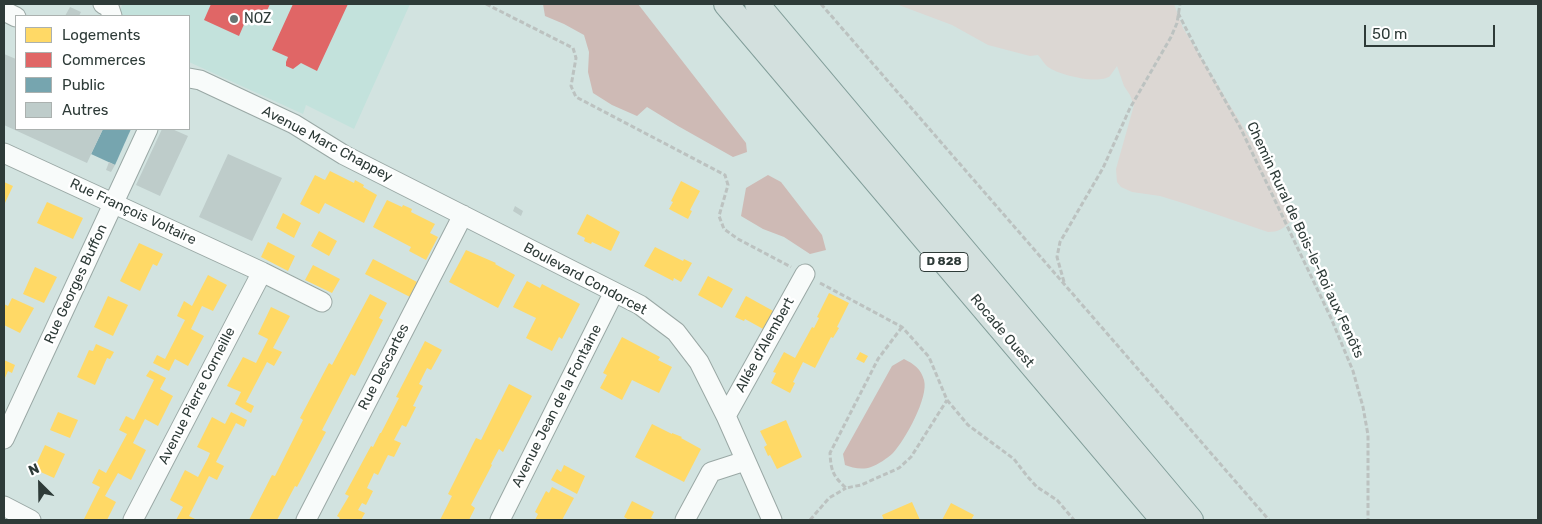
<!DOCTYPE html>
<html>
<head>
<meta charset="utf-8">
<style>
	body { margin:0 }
	#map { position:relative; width:1542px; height:524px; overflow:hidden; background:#d2e3e0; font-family:Rubik,sans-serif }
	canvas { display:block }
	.frame { position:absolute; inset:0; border:5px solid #2e3b38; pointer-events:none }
	.legend { position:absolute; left:15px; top:15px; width:175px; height:115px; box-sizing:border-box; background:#fff; border:1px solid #abb1af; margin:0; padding:6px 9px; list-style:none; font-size:15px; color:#2e3b38 }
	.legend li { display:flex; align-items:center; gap:10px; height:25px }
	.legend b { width:25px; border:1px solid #abb1af }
	.north { position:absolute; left:15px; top:459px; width:50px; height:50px; -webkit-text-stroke:4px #fff; paint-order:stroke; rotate:337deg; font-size:14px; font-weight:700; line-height:20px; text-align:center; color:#2e3b38 }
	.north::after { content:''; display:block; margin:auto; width:18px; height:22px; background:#2e3b38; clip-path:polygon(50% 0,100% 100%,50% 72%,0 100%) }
	.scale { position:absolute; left:1364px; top:25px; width:131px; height:22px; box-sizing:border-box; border:2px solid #2e3b38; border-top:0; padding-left:6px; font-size:15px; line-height:18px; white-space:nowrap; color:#2e3b38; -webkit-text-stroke:4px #fff; paint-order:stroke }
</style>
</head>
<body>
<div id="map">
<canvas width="1542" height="524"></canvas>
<div class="frame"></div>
<ul class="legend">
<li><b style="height:14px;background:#ffd966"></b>Logements</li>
<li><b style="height:14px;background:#e06666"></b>Commerces</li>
<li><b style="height:14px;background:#76a5af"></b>Public</li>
<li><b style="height:14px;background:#beccca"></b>Autres</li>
</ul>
<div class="north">N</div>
<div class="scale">50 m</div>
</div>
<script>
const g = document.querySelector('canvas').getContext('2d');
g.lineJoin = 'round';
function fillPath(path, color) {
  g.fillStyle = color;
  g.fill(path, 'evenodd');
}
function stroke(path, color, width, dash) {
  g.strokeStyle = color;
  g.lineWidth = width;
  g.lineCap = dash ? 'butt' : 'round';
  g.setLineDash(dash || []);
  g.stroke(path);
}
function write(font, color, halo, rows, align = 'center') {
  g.font = font + ' Rubik,sans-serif';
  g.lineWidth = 5;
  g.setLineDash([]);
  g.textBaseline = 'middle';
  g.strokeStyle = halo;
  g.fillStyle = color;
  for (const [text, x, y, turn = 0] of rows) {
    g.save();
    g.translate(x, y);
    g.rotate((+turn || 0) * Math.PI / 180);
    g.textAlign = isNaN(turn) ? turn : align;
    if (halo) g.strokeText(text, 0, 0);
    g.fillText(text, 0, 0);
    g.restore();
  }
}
const built = new Path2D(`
	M121,4H410L354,129L306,105L303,114L189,62V16H118L122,5Z`);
const green = new Path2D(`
	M896,4H1174L1183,28L1280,188L1289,213L1290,222C1283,229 1278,232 1268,232L1186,204L1160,196L1132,192L1121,187L1117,182L1116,169L1134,105L1130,95L1124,86L1117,66C1115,69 1112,73 1110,76C1099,85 1059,75 1048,67C1044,64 1042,59 1038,55L1030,56L988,45L952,25Z`);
const water = new Path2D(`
	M543,4H638L746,143L747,152L733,157L678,126L647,107L637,116L612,105L593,93L588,72L589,52L584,35L564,24L545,16Z
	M768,175L781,182L822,235L826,250L810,254L784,237L763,229L741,216L746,188Z
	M904,359C914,364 921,369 924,380C929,397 905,440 893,453C888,458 877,465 871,467C863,470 852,468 845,465L843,454L892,366Z`);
const homes = new Path2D(`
	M330,171L354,183L355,180L364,185L363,187L377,195L364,223L325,203L319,214L300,204L315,175L325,180Z
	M681,181L700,191L690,210L692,211L688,219L669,209L673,202L671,201Z
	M4,182L13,186L4,205Z
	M387,200L402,207L403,205L412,209L411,212L435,224L430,233L438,237L426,260L409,251L411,247L373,227Z
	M47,202L83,218L73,239L37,223Z
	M283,213L301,223L294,238L276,228Z
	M587,214L620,232L611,251L592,242L591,244L584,241L585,238L577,234Z
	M319,231L337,241L329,256L311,246Z
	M268,242L295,256L288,271L261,257Z
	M139,243L163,254L157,266L153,264L140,291L120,281Z
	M655,247L683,261L684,259L692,263L681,282L674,278L673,281L644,266Z
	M466,250L496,263L495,264L515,275L498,308L449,282Z
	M373,259L417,282L410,297L365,274Z
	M313,265L340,279L332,293L305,280Z
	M35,267L57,277L44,303L23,294Z
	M208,275L227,285L213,311L202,306L191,329L204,336L188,366L175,359L169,371L153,363L157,355L165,359L185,320L177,316L184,301L192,306Z
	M708,276L733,289L722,308L698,295Z
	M527,281L540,288L542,284L580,304L562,339L559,337L552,351L526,338L536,318L513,307Z
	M829,293L849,303L837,327L839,328L833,338L831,337L815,368L803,362L793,382L795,383L790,393L771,383L776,373L773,372L784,352L795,358L812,327L814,328L819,318L817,317Z
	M370,294L387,303L379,318L383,320L355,376L351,374L322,430L326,432L297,487L295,486L277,520H249L272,475L275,476L303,420L300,418L329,363L332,365Z
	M108,296L128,305L113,336L94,327Z
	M746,296L775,312L765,330L745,319L744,321L735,317Z
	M12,298L34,308L20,333L4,325V304L8,306Z
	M271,307L290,316L273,348L282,352L274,366L267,362L246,402L254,406L251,413L235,404L241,392L227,386L243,357L256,363L268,339L258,334Z
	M622,337L660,357L658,360L672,367L659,393L632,380L622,400L600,388L607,375L603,373Z
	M425,341L442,350L431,370L427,368L419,384L423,386L413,406L416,407L406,427L402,425L394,440L401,443L394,457L388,455L378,475L374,473L367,488L373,491L366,505L362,503L358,510L365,513L361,520H338L340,518L337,516L349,496L345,494L371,446L373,447L380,433H381L399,398L396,397Z
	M96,344L114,352L110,359L107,358L95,385L77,377L89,350L93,351Z
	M860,352L868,356L864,363L856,359Z
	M4,360L15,365L12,373L8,371L4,380Z
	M150,370L166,378L160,389L173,396L158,426L145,419L133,443L146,450L131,480L118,473L105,496L116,502L107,520H87L84,519L100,487L92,483L99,469L106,473L127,434L119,430L126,416L134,420L154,380L146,376Z
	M509,384L532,396L503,452L499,449L491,464L492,465L471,505L475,508L469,520H440L452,496L448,494L476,438L481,440Z
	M58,412L78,420L70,438L50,430Z
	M231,412L247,420L244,427L236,423L216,462L224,466L217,480L209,476L189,516L197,520H176L183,507L170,500L185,470L198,477L208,458L210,453L197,447L212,417L225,424Z
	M786,420L802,457L777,469L770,455L768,456L764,447L767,445L760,431Z
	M652,424L672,434V433L682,437L681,438L701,449L684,482L635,457Z
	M45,445L65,454L54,478L34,469Z
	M564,465L585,476L577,494L551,480L557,469L561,472Z
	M552,487L574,498L562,520H535L538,514L535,512L546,491L549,493Z
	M632,501L654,512L651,518L656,520H629L624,517Z
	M912,502L920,520H884L882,515Z
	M951,503L974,515L971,520H942Z`);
const shops = new Path2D(`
	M211,4H270L262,22L248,15L239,36L204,20Z
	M293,4H348L317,71L301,63L293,69L286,66V62L288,57L272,50Z`);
const public = new Path2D(`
	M103,129H131L115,165L91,154Z`);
const building = new Path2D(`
	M70,7L81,12L79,16H65Z
	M4,54L16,59V129H103L87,163L4,125Z
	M162,129H172L188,136L160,196L136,185Z
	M228,154L282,178L252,241L199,217Z
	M109,162L115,165L111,172L106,170Z
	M515,206L523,211L521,216L513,211Z`);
const path = new Path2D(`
	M486,4L573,48L576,58L571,86L576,97L725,175L728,185L719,216L724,229L738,239L791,267
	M821,4L1269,520
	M1178,13L1199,54L1240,127L1331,318L1353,371L1363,407L1368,435V520
	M1064,282L1057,257L1060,242L1103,168L1130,108L1171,37L1177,23L1180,4
	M820,283L902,327L929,357L947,400L968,425L1014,459L1027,476L1037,487L1057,500L1074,520
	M902,327L878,359L830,453C831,471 833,476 846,488L861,485L899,468L911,457L947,400
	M810,520L829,498L846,488`);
const minor = new Path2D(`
	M103,4L109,7L112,16
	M4,11L16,17
	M189,78L200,80L294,124L344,155L640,305L676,332L699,362L726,416L772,520
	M4,153L262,272L322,302
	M726,416L805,274
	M4,439L148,129
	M4,506L31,520
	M133,520L262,272
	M306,520L463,215
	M500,520L614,292
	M685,520L711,472L745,461`);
const major = new Path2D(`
	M726,4L1163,520
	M757,4L1191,520`);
const markers = [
	[234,19,5,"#677673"]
];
const shields = [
	[944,262,48]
];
const shieldNames = [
	["D 828",944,262]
];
const poiNames = [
	["NOZ",244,19]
];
const streetNames = [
	["Avenue Marc Chappey",327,144,28],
	["Rue François Voltaire",133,212,25],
	["Chemin Rural de Bois-le-Roi aux Fenôts",1305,240,65],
	["Boulevard Condorcet",585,279,28],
	["Rue Georges Buffon",76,284,-65],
	["Rocade Ouest",1002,331,50],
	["Allée d'Alembert",765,345,-61],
	["Rue Descartes",384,367,-63],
	["Avenue Pierre Corneille",197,396,-63],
	["Avenue Jean de la Fontaine",557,406,-63]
];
fillPath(built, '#c3e2dc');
fillPath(green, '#dcd7d3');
fillPath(water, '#cebab5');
fillPath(homes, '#ffd966');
fillPath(shops, '#e06666');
fillPath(public, '#76a5af');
fillPath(building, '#beccca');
stroke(minor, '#9aa8a5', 21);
stroke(major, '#829e9a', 26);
stroke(path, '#bcc2c0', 3, [5, 2.5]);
stroke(minor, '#f8fbfa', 19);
stroke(major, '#d3e0de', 24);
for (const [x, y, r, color] of markers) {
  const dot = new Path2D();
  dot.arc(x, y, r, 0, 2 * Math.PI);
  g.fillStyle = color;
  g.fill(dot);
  stroke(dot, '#fff', 2);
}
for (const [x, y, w] of shields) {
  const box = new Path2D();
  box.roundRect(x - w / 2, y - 9.5, w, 19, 4);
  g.fillStyle = '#fff';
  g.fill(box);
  stroke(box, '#2e3b38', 1);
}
write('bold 12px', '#2e3b38', null, shieldNames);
write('14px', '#2e3b38', '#fff', poiNames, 'left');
write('14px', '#2e3b38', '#fff', streetNames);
</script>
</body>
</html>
